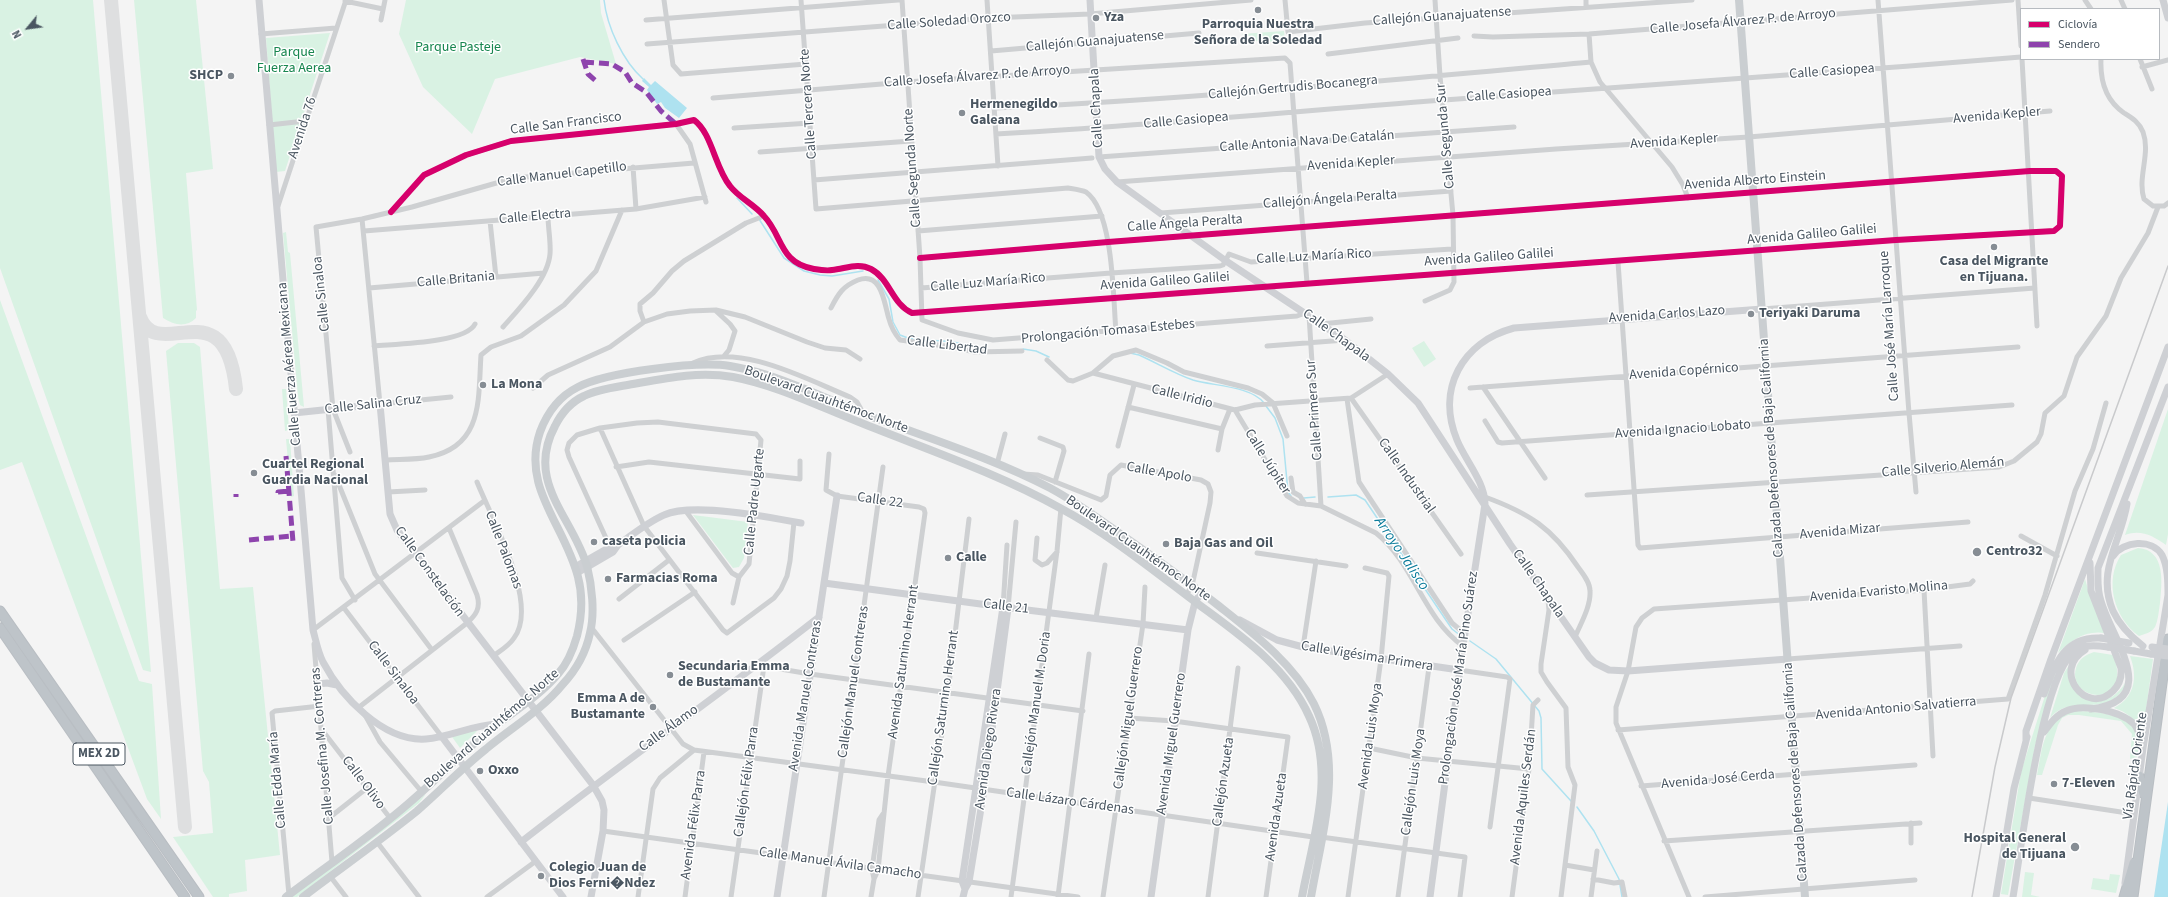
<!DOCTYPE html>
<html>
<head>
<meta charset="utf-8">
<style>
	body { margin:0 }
	#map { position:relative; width:2168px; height:897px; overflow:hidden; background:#f4f4f4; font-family:"Source Sans 3",sans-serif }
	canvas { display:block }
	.legend { position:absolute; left:2020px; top:8px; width:140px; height:52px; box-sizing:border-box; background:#fff; border:1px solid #b7bbc0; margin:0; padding:5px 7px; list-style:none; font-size:12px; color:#4a5661 }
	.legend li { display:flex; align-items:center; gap:8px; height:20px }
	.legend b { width:20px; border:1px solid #b7bbc0 }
	.north { position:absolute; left:8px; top:8px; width:40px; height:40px; -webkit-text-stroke:3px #fff; paint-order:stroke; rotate:241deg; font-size:11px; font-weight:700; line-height:16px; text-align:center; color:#4a5661 }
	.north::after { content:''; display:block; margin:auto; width:14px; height:18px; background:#4a5661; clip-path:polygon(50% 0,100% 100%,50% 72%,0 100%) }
</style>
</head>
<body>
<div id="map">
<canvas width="2168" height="897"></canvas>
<ul class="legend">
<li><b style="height:5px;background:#d6006c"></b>Ciclovía</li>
<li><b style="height:5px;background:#8e44ad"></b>Sendero</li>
</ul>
<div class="north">N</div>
</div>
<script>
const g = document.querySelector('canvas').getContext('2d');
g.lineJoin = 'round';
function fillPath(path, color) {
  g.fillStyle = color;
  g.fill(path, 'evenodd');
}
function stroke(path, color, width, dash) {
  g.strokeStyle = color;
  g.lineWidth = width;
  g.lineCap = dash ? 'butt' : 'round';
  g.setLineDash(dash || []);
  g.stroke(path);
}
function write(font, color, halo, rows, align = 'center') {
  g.font = font + ' "Source Sans 3",sans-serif';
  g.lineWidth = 3;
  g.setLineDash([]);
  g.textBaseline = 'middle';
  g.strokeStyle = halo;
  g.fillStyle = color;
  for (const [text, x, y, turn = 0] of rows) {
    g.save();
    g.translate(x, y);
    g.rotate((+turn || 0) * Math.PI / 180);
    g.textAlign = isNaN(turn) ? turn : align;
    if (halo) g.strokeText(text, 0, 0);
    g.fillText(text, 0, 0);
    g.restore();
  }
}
const green = new Path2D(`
	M0,0H93L151,672L143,670L0,268Z
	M134,0H196L213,169L186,173L197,310L196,311V318C186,328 174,325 163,318Z
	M406,0H600L601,13L616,64L580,57L495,79L472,134L423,87L399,34Z
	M1284,31L1285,42L1252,41V37L1241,34Z
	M330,33L285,171L276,172L266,38Z
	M286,232L288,252L290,253L304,407L300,405L298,396L283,233Z
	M0,300L139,681L152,684L161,819L147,799L22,462L0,470Z
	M1424,341L1436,359L1424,367L1412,348Z
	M178,343H194L200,347L220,589L253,587L280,855L245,860L247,891L229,894V897H213L173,837L213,833L209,782L203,771L166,351Z
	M282,389H286L289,430L285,431Z
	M2168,409V534L2166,545C2153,536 2141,529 2125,535Z
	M286,439H290L294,496L291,497Z
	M693,515L748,522L744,558L739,567L733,568Z
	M2138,548C2166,550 2162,583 2160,603C2159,610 2158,621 2155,627C2151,633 2145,634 2139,636C2114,618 2104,581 2121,555Z
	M2085,579L2091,599L2105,633C2085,630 2072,640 2058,653Z
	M2094,652L2113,655C2135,710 2066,702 2076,668C2079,659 2085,655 2094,652Z
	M2130,656L2153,659L2143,732C2135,719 2127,712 2114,708C2135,697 2138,677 2130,656Z
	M2073,659L2070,667L2084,698C2100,706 2116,698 2125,683L2126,685C2105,721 2074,691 2050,718L2064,673Z
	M2057,667L2035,746L2008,895L2001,894L2021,772L2048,686Z
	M2071,711C2100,711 2149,714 2137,757L2130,759L2132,734L2121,721L2079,715H2068L2062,718L2058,725L2042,775H2037C2043,745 2042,727 2071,711Z
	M482,726L460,748L450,734Z
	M426,794L419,803L297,897H292Z
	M2025,872L2034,873L2031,895L2040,897H2022Z
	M2110,874L2120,875L2116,893L2091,889L2093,878L2109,880Z`);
const water = new Path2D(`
	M644,78L651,85L655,81L687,108L679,118L665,108L661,102L657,104L647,90L649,87L642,81Z
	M2168,802V897H2154Z`);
const stream = new Path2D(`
	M604,0C607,27 623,61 643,79
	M737,198L752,214
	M759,219L784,258L804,271L820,275L832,276L863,271
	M878,280L889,299L893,322L900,335C920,345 945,336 967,346
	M1023,349L1036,351L1049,357
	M1130,353L1139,355C1157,363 1175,374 1193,380C1213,386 1251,386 1264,403
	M1266,406L1275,418L1283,439L1288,492L1291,496
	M1328,497L1356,495L1365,500L1452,629L1461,636
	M1304,498L1315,497
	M1470,641L1496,659L1539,711L1541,718L1542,769L1571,801
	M1577,807L1594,831L1619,879L1622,897`);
const taxiway = new Path2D(`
	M111,0L185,827
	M140,317C158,365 225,285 236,389`);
const street = new Path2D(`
	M664,0L673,65L681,74L806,64
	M801,0L816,209L1068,188C1074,189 1082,190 1086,192C1114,212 1113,299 1116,332
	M902,0L920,258L922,320L958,333L993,340L1297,316L1305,313
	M987,0L998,166
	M1285,0L1288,32L1365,23L1692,0
	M1586,0V7
	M1878,0L1909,413L1916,492
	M2018,0L2021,46
	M2085,0L2091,9
	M2121,0L2125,9
	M345,1L383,9
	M381,20L385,0
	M646,20L898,0
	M261,34L336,28
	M1589,34L1591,62L1600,82L1672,167L1683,185L1688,198
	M1474,36L1493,37L1589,34L2012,0
	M647,44L989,18L1090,14L1251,0
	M991,51L1199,33
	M1328,54L1458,38
	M2022,59L2037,326
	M2101,59C2100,80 2105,100 2124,113C2132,118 2139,122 2143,132C2151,154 2137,177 2144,199L2153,206H2164L2168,203
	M2140,59L2152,89
	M2142,67L2168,60
	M713,98L906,82L1285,58L1290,63L1307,283
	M995,108C1194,99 1392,80 1591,62
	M676,124L690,144L706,202
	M269,125L305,121
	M734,128L810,123
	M996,134C1146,126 1295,111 1444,100C1637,85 1829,73 2021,57
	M760,152L911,141
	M1099,157L1514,127
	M633,167L636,209
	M814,180L1092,158
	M1117,182L1556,149L1749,137L2050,111
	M278,206L346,0
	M391,212L424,175L466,155L511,141L676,124L694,120C712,133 715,168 730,186C739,198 754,204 764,216C783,236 779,263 814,269C820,270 827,271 832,270C845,269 858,262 871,269C890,279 892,304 912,313L1896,240L2054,231L2060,226L2062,176L2056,171H2030L1108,242L920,258
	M1161,213L1451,191
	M362,219L380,404L451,397
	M490,221L496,277
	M364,231L636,209L705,197
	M918,231L1102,216
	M1618,262L1638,545L1640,548L1968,522
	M369,288L544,273
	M921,288L1111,273L1220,266L1223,265L1229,254L1251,262L1452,249
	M1425,301L1450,290L1454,282L1453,215L1440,76L1435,0
	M831,308C838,294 843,286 858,280C882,271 884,303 889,319C891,327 895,334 900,340L952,347L975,352L1022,351
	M1762,309L2035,288
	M716,311L730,324L735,331L729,350L724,356
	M1309,315L1321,506
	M644,322L640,311V304L653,293L672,271L684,261L746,223L764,216
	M1321,324L1371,319
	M503,327C519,309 548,279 550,254C551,242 548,228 548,216
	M374,346C395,344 466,343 475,324
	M1267,346L1345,340
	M1047,360L1068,380L1073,381L1093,373L1113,356L1136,350L1167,363L1184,372L1248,388L1262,394L1273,403L1287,436
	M693,363C739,342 806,379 850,397L857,402L863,413
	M1093,373L1235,410L1255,405L1351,398L1388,374
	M1483,387L1545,478
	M533,388L548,375L610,347L644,322L667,314L690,311L716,310L745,317L807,342L825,348L846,350L860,359
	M1470,388L2018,347
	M1351,398L1461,554
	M1347,399L1359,482L1452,623L1465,634
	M1128,407L1222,429
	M328,409L342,578L355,600
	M1235,410L1287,496L1298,503L1321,506L1376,533C1414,563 1423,618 1463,646
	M1485,421L1498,442L1502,443L2012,405
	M600,428L644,526L723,630L727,633L774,598L781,589L787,576L790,561L794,522
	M1040,438L1063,447L1064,451L1055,482
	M1118,446L1134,385
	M1218,450L1222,429L1230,409
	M350,452L333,409L316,227L362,219L412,207L514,178L694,163
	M829,454L826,490L837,496L919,507L924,509L925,513L888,776L878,870L874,879
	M385,460C399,459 415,460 429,457C484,446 478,398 481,355L491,347L521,336L564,305L596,271L622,210
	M997,464L1005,434
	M616,467L649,462L800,479V461
	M1023,474L1038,475L1101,500L1106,496L1110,475L1121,465L1201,480L1208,484L1211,492L1210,503L1192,586L1186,595
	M335,475L375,574L432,650
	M1291,478L1293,492L1300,496L1305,504
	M477,482C491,517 540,604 514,638C509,646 500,651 493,656
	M388,492L425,490
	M1587,495L1999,467L2014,461L2037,442L2041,434L2045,413L2064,396L2077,357L2106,316L2121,278L2148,233L2158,207
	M1485,497C1529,513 1552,528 1578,567C1583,574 1590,582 1590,591C1591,606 1581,623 1575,637
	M685,510L732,573L739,577
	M2021,536L2057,556
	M1037,538L1035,560L1042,565L1047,563L1057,552
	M611,549L569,457L567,450L569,443L577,435L600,428L637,423L658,422L756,434L761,440L749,564L739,577L733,603
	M1257,553L1346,566
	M1924,590L1933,756
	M619,599L669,560
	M1548,600L1549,610L1541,664V672L1547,682L1566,708L1568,767L1575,785L1561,897
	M1003,607L1007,545
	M344,608L442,737
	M1008,608L1016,522
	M1096,618L1105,565
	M591,627L683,744L694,750L934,782L1313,837
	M313,632V630L484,501
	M624,640L695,592
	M314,644L332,862
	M1303,647L1316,561
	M1788,659L1960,646
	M757,665L810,674L1083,711
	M1459,670L1507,677L1510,679L1490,827
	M358,708L467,623C476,615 481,608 477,595L449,528
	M365,715L380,742L421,791
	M1129,718L1174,721L1288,737L1266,897
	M322,730L390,818
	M1618,730L2008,699L2045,595L2075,491L2093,449L2106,403
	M1369,748L1417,758L1529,769
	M1641,786L1915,765
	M2029,798L2134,814
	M329,818L367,788
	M1911,823V843
	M603,831L1078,897
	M1321,837L1465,857L1460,897
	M1664,841L1920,823
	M377,842L419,897
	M1565,865L1594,870
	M330,876L346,897
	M1593,879L1614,883L1622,882L1625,897
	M289,895L272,713L275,711L320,706
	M1058,896L1089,654
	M487,897L536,861
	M638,897L653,789L660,778L694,750
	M685,897L704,752
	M731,897L764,666
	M824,897L883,467
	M871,897L874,879L872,869L879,820L883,814
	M918,897L948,692L969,519
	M1011,897L1057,551L1061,508
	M1103,897L1143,624L1145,587
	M1208,897L1238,668
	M1348,897L1381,659L1389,576L1387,573L1365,568
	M1398,897L1429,667
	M1512,897L1529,769L1533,705L1538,700
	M1591,897L1597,851
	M1689,897L1616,723V707L1628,671L1636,627L1642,618L1654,609L1924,590L1970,584L1973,581
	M1705,897L1915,880`);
const secondary = new Path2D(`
	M259,0L313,630C316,641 318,652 323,662C341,696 383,742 426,739C450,737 473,725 497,724
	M1090,0L1099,157L1105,169L1117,182L1226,261L1345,340L1388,374L1418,403L1510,544L1589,657L1595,663L1609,670L1628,671L1788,659
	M2163,0L2168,18
	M294,413L380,404L390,514L397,530L593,785L602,801L604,810L603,831L591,897
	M2127,504C2121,542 2096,571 2113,611C2120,626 2130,636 2143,646
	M2113,556C2123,541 2152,538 2162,555C2168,567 2168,583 2168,596
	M575,567L610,547L618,545C633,534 648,522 664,515C692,502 770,517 801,523
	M577,573L613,552L618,545
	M824,583L1003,607L1188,630
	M1240,620L1277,640L1303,647L1459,670
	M2085,650C2051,670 2086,717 2113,691C2120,684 2122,677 2121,668L2091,591L2090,563
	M2134,651L2151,654
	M318,684L327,683L337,685
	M2044,694C2055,664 2064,636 2101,638
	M2091,709C2163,700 2112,640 2101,601C2097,590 2098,579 2098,568L2168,387
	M2044,732C2050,724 2056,715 2066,711C2083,703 2121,711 2134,724C2139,730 2140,737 2142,744
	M442,737L563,897
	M2026,740V731L2051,659L2168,347
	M521,842C619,765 721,694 819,617
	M2125,883L2143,748L2168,595
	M965,889L969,882L984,790L1008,608
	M777,897L837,496
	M963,897L965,889L962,881L1003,607
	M1151,897L1188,630L1195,602L1201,593
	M1430,897L1463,646L1485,504C1485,482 1465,460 1457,440C1436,389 1462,342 1514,328L1762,309
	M1996,897L2014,788L2027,737
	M2013,897C2021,851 2041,681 2072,654C2083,644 2094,645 2108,647`);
const primary = new Path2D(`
	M1739,0L1805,897
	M286,897C327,866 370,837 409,803C435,781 459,756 485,734C509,714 538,698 558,674C568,663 573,650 577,636C582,616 583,596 578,577C565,525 521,488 540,432C547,413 560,396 578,387C607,372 697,361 730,366C778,374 822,397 867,415C928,438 992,458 1050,488C1076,502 1098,518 1122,535C1155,558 1187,581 1219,606C1253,633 1294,664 1314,704C1344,765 1322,833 1311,897
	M303,897C341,868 380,841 417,811C440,791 462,768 486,749C511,728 542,710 563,684C576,670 586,652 590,633C595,613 592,586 587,566C572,516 525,482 555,426C561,414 571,402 584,396C598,389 617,387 633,384C666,378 699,371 733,377C776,385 818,406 859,422C926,449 997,473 1060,508C1109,534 1154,571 1198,604C1240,635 1287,667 1309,716C1336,773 1313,838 1302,897`);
const highway = new Path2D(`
	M0,611L199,897
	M0,628L185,897
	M2139,776L2144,794
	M2124,897L2134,863
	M2133,897L2168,639`);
const rail = new Path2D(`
	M1972,897L1995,767L2011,698L2168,266`);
const secondaryBridge = new Path2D(`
	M2101,638L2129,643
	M2108,647L2134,651
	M2152,647L2168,649
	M2151,654L2168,656`);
const quiet = new Path2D(`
	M583,59L588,74L596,81
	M584,62L612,64L625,72L632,83L646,92L661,111L676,124
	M286,456L293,542
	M278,493V492L289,491
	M236,497V494
	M249,540L292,536`);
const cycleway = new Path2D(`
	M391,212L424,175L466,155L511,141L676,124L694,120C712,133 715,168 730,186C739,198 754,204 764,216C783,236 779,263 814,269C820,270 827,271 832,270C845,269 858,262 871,269C890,279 892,304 912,313L1896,240L2054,231L2060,226L2062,176L2056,171H2030L1108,242L920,258`);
const markers = [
	[1258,10,4,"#868d94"],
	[1096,18,4,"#868d94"],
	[231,76,4,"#868d94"],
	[962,113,4,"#868d94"],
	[1994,247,4,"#868d94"],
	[1751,314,4,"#868d94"],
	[483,385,4,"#868d94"],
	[254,473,4,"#868d94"],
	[594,542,4,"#868d94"],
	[1166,544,4,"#868d94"],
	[1977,552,5,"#868d94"],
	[948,558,4,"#868d94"],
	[608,579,4,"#868d94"],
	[670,675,4,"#868d94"],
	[653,707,4,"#868d94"],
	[480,771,4,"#868d94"],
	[2054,784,4,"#868d94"],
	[2075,847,5,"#868d94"],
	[541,876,4,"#868d94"]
];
const shields = [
	[99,754,52]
];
const shieldNames = [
	["MEX 2D",99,754]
];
const streetNames = [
	["Callejón Guanajuatense",1442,17,-4],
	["Calle Soledad Orozco",949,22,-4],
	["Calle Josefa Álvarez P. de Arroyo",1743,22,-5],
	["Callejón Guanajuatense",1095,42,-5],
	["Calle Casiopea",1832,72,-4],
	["Calle Josefa Álvarez P. de Arroyo",977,77,-4],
	["Callejón Gertrudis Bocanegra",1293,88,-5],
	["Calle Casiopea",1509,95,-4],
	["Calle Tercera Norte",809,104,-94],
	["Calle Chapala",1097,108,-93],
	["Avenida Kepler",1997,116,-5],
	["Calle Casiopea",1186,121,-5],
	["Calle San Francisco",566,124,-7],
	["Avenida 76",303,128,-72],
	["Calle Segunda Sur",1446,136,-95],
	["Calle Antonia Nava De Catalán",1307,142,-4],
	["Avenida Kepler",1674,142,-4],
	["Avenida Kepler",1351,164,-4],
	["Calle Segunda Norte",913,168,-94],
	["Calle Manuel Capetillo",562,175,-7],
	["Avenida Alberto Einstein",1755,181,-4],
	["Callejón Ángela Peralta",1330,200,-4],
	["Calle Electra",535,217,-5],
	["Calle Ángela Peralta",1185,224,-4],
	["Avenida Galileo Galilei",1812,235,-5],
	["Calle Luz María Rico",1314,257,-3],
	["Avenida Galileo Galilei",1489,258,-4],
	["Calle Britania",456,280,-5],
	["Avenida Galileo Galilei",1165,282,-4],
	["Calle Luz María Rico",988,283,-5],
	["Calle Sinaloa",322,294,-96],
	["Avenida Carlos Lazo",1667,315,-4],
	["Calle José María Larroque",1890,326,-94],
	["Prolongación Tomasa Estebes",1108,332,-5],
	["Calle Chapala",1336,336,36],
	["Calle Libertad",947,346,7],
	["Calle Fuerza Aérea Mexicana",290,364,-95],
	["Avenida Copérnico",1684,372,-4],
	["Calle Iridio",1182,397,14],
	["Boulevard Cuauhtémoc Norte",826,400,20],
	["Calle Salina Cruz",373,405,-6],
	["Calle Primera Sur",1315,410,-94],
	["Avenida Ignacio Lobato",1683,430,-4],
	["Calzada Defensores de Baja California",1772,448,-94],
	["Calle Júpiter",1267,462,58],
	["Calle Silverio Alemán",1943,468,-5],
	["Calle Apolo",1159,473,10],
	["Calle Industrial",1406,476,55],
	["Calle 22",880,501,8],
	["Calle Padre Ugarte",755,502,-84],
	["Avenida Mizar",1840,532,-5],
	["Boulevard Cuauhtémoc Norte",1138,549,35],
	["Calle Palomas",503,550,69],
	["Calle Constelación",429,572,54],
	["Calle Chapala",1538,584,55],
	["Avenida Evaristo Molina",1879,592,-5],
	["Calle 21",1006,607,7],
	["Calle Vigésima Primera",1367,657,9],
	["Avenida Saturnino Herrant",904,662,-82],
	["Calle Sinaloa",393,673,53],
	["Prolongaciòn José María Pino Suárez",1459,678,-82],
	["Callejón Manuel Contreras",854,682,-82],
	["Avenida Manuel Contreras",806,696,-81],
	["Callejón Manuel M. Doria",1037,703,-82],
	["Callejón Saturnino Herrant",944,708,-82],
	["Avenida Antonio Salvatierra",1896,709,-5],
	["Callejón Miguel Guerrero",1129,718,-82],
	["Boulevard Cuauhtémoc Norte",492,729,-41],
	["Calle Álamo",669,729,-36],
	["Avenida Luis Moya",1371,736,-82],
	["Avenida Miguel Guerrero",1172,744,-82],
	["Calle Josefina M. Contreras",323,746,-95],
	["Avenida Diego Rivera",989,749,-82],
	["Vía Rápida Oriente",2136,766,-82],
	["Calzada Defensores de Baja California",1796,772,-94],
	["Calle Edda María",278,780,-95],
	["Avenida José Cerda",1718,780,-5],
	["Callejón Félix Parra",747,782,-82],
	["Callejón Azueta",1224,782,-82],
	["Callejón Luis Moya",1414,782,-82],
	["Calle Olivo",363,783,53],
	["Avenida Aquiles Serdán",1524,797,-83],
	["Calle Lázaro Cárdenas",1070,802,8],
	["Avenida Azueta",1277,817,-82],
	["Avenida Félix Parra",694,825,-82],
	["Calle Manuel Ávila Camacho",840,864,8]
];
const poiNames = [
	["Yza",1104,18],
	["Parroquia Nuestra",1258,25,"center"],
	["Señora de la Soledad",1258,41,"center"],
	["SHCP",223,76,"right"],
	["Hermenegildo",970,105],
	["Galeana",970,121],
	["Casa del Migrante",1994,262,"center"],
	["en Tijuana.",1994,278,"center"],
	["Teriyaki Daruma",1759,314],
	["La Mona",491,385],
	["Cuartel Regional",262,465],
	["Guardia Nacional",262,481],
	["caseta policia",602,542],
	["Baja Gas and Oil",1174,544],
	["Centro32",1986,552],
	["Calle",956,558],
	["Farmacias Roma",616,579],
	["Secundaria Emma",678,667],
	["de Bustamante",678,683],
	["Emma A de",645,699,"right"],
	["Bustamante",645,715,"right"],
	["Oxxo",488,771],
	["7-Eleven",2062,784],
	["Hospital General",2066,839,"right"],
	["de Tijuana",2066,855,"right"],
	["Colegio Juan de",549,868],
	["Dios Ferni�Ndez",549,884]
];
const parkNames = [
	["Parque Pasteje",458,48],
	["Parque",294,53],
	["Fuerza Aerea",294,69]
];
const waterNames = [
	["Arroyo Jalisco",1401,554,56]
];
fillPath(green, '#d9f2e3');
fillPath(water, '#aee2f0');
stroke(stream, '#aee2f0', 1.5);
stroke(taxiway, '#dedfe0', 14);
stroke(highway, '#b9bec3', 11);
stroke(street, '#ced0d2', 5);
stroke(secondary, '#ced0d4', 7);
stroke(primary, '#caced1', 8);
stroke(highway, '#bec4c9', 9);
stroke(rail, '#c9cacc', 1.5);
stroke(secondaryBridge, '#ced0d4', 7);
stroke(quiet, '#8e44ad', 5, [10, 5]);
stroke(cycleway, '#d6006c', 6);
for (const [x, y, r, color] of markers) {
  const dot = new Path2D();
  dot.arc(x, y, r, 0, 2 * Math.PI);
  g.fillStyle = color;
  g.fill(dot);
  stroke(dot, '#fff', 1.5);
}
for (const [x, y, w] of shields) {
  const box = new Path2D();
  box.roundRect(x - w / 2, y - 11, w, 22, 3);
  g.fillStyle = '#fff';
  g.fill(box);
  stroke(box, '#4a5661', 1);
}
write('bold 13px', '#4a5661', null, shieldNames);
write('14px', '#4a5661', '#fff', streetNames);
write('bold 14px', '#4a5661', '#fff', poiNames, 'left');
write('14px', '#17864f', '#fff', parkNames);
write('italic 15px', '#0c7c9b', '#fff', waterNames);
</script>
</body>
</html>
